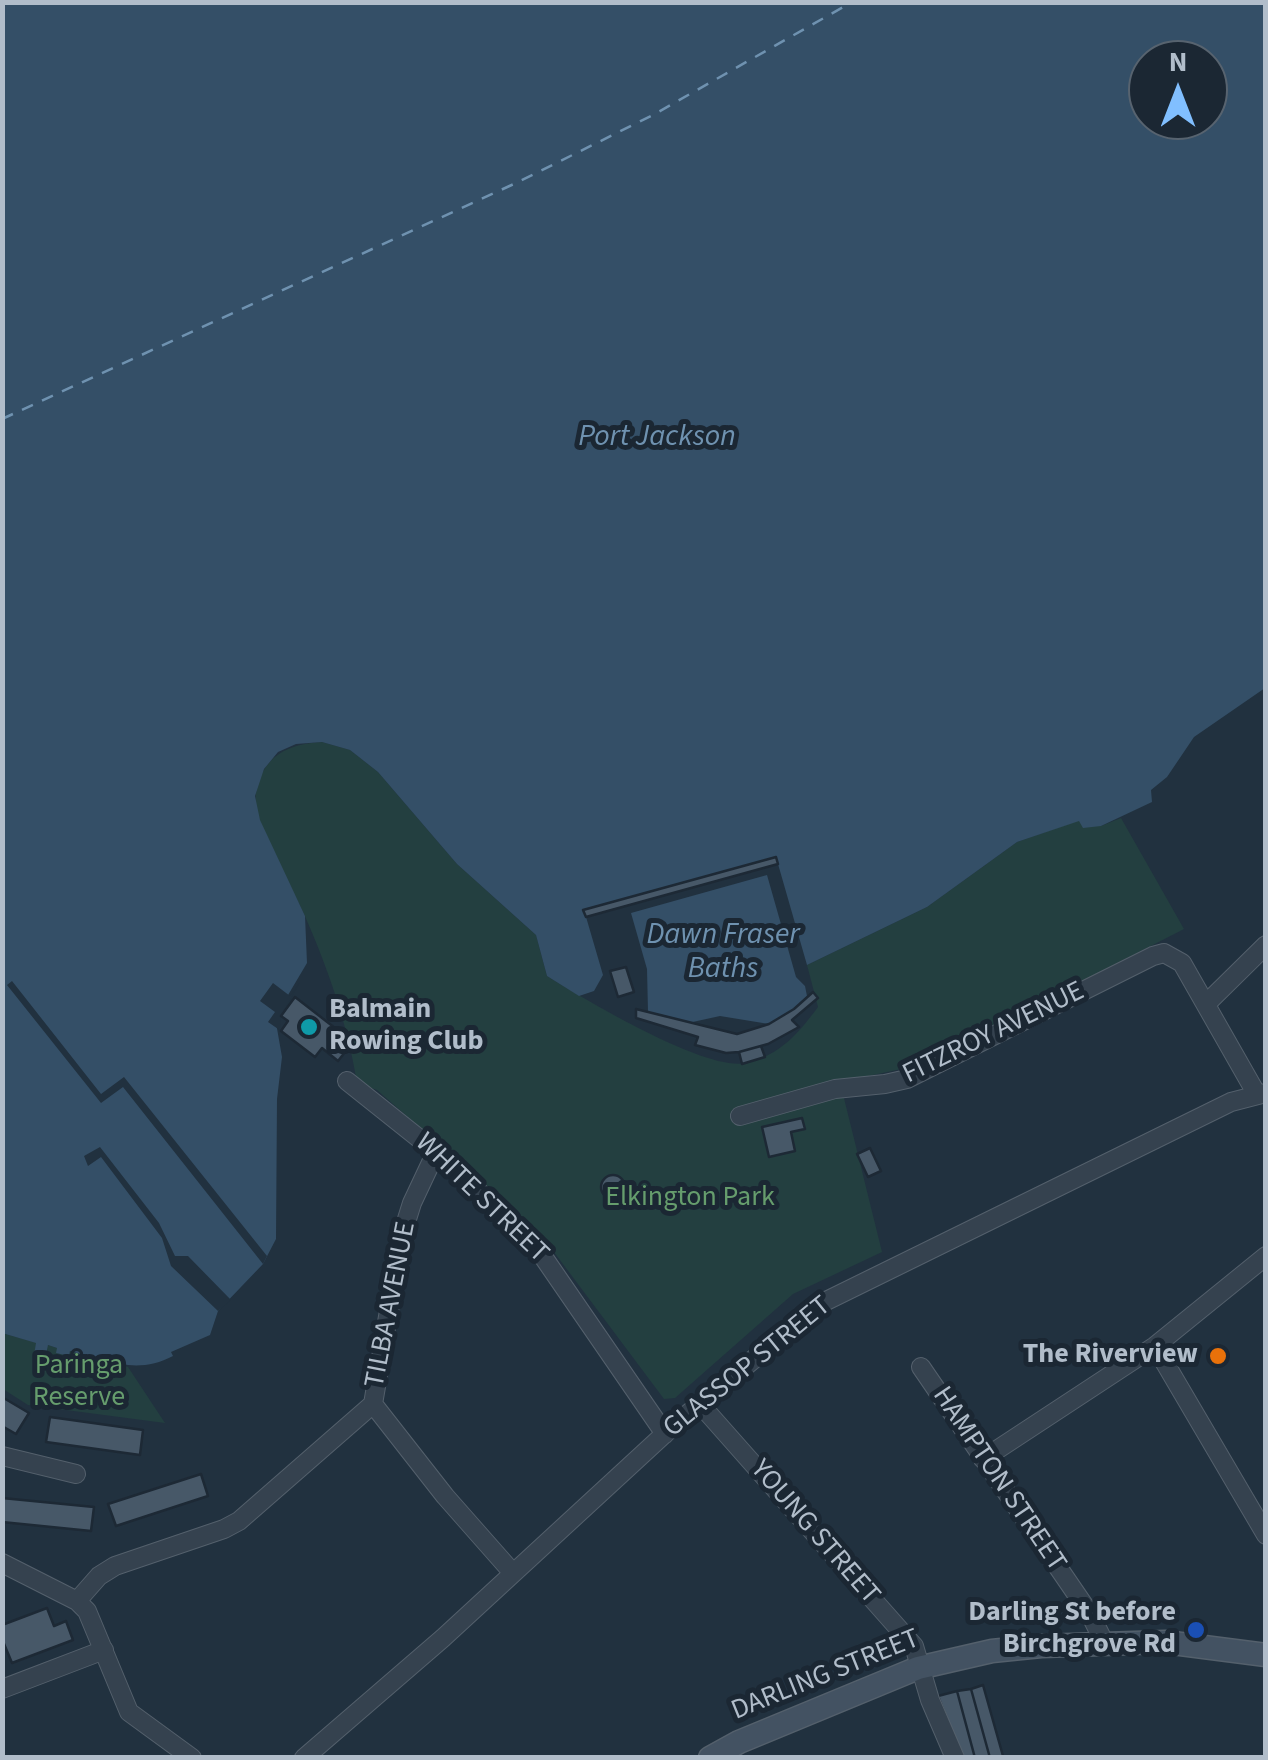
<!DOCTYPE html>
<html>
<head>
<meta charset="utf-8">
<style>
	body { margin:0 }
	#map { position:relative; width:1268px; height:1760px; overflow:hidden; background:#21313f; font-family:"Source Sans 3",sans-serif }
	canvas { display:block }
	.frame { position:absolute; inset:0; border:5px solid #b1bdca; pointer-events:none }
	.north { position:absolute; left:1128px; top:40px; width:100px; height:100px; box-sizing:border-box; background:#1b2733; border:2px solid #57636f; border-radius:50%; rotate:0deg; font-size:28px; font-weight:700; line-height:40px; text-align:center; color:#b1bdca }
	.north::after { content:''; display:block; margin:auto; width:35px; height:45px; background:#81bfff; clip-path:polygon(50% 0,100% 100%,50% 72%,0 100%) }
</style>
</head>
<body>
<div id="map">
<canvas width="1268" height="1760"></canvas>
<div class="frame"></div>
<div class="north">N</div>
</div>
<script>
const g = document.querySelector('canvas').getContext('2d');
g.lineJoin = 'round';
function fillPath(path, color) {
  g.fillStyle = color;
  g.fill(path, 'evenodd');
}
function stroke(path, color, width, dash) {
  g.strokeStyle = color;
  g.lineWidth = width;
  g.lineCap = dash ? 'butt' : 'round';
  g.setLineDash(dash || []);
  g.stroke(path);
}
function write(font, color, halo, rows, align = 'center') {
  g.font = font + ' "Source Sans 3",sans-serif';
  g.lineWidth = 10;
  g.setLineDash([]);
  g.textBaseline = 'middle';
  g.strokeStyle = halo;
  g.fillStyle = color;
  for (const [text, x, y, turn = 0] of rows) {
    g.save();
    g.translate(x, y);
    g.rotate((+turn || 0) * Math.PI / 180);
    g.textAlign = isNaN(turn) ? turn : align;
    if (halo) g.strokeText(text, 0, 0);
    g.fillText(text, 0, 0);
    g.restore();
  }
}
const green = new Path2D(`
	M322,742L350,750L378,772L457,864L536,935L547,976C584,999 706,1072 746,1063C780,1055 798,1034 818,1007L807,965L927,907L1017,842L1079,820L1101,826L1121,818L1184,929L930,1059L906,1068L840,1082L882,1252L793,1294L675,1398L664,1399L539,1232L377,1090L357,1083C348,1026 328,968 304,914C292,885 251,823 256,793C262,756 288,744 322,742Z
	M2,1333L37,1343L33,1361L48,1345L57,1348V1353L68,1356L70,1351L128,1367L165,1423L28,1405L3,1389Z`);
const water = new Path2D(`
	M2,3H1265V688L1194,737L1167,777L1151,790L1152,802L1101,826L1083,828L1079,821L1017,842L927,907L807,965L776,857L584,910L603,975L594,991L579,996L547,976L536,935L457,864L378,772L350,750L322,742L296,744L278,752L264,769L255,796L260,820L305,916L307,963L275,1017L282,1057L277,1099L276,1239L263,1264L218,1311L210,1335L171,1352L173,1356C138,1375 107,1361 70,1351L69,1356L56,1353L57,1348L48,1345L44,1364L33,1361L36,1343L2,1333ZM1148,60H1208V120H1148Z
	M767,875L796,977L805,986L807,996L794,1009L769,1024L720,1016L688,1023L648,1012L647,969L631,913Z`);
const pier = new Path2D(`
	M12,981L101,1094L124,1077L267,1256L263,1264L123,1087L101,1103L7,985Z
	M300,982L280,1018L281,1031L268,1022L275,1012L260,1001L273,983L290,996Z
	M100,1147L159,1223L175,1256H188L231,1300L218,1311L171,1266L162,1238L101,1157L88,1166L84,1156Z`);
const ferry = new Path2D(`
	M2,419L516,183L653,115L852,2`);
const building = new Path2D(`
	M776,857L778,864L586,917L583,910Z
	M626,967L634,992L618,997L610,971Z
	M813,992L818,998L792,1020L799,1027L768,1044L739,1052L726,1053L695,1045L698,1037L636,1018V1009L737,1034L769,1024L794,1009Z
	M295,997L353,1042L338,1061L322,1048L315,1057L281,1031L288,1021L281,1016Z
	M761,1046L765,1057L742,1064L739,1052Z
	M802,1118L805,1129L791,1132L795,1151L769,1157L762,1127Z
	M870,1148L881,1171L868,1177L857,1154Z
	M601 1187a12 12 0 1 1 24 0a12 12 0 1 1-24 0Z
	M2,1397L29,1413L16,1434L2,1426Z
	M50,1417L143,1430L140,1455L46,1442Z
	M201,1474L208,1496L116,1526L108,1504Z
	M2,1498L94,1507L91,1531L2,1522Z
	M47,1608L54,1626L66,1621L73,1640L12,1663L2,1639V1625Z
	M983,1685L1003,1756L990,1758L971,1689Z
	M971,1689L990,1758H975L957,1691Z
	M957,1691L975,1758H962L938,1696Z`);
const street = new Path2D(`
	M1206,1004L1266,945
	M347,1081L436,1152L533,1242L665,1434
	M740,1116L835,1089L885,1084L907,1079L1153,956L1164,953L1182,963L1256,1093
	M1155,1346L1266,1535
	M921,1367L1090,1614L1105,1644
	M373,1404L402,1235L412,1203L436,1152
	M373,1404L445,1496L512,1572
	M700,1404L914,1646L930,1700L955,1758
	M2,1456L76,1474
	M983,1459L1155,1346L1266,1256
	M2,1563L77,1601L87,1611L129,1712L192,1758
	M77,1601L99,1576L115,1566L224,1529L239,1521L373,1404
	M2,1689L104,1650
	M304,1758L443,1638L671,1428L820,1304L1231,1102L1266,1093`);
const secondary = new Path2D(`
	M710,1758L739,1742L918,1668L992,1651L1041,1646L1165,1642L1266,1655`);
const markers = [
	[309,1027,10,"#0f9aa8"],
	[1218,1356,10,"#e8710a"],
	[1196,1630,10,"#1a4fb4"]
];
const poiNames = [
	["Balmain",329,1011,"left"],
	["Rowing Club",329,1043,"left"],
	["The Riverview",1198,1356],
	["Darling St before",1176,1614],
	["Birchgrove Rd",1176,1646]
];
const streetNames = [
	["FITZROY AVENUE",994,1034,-26],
	["WHITE STREET",481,1199,44],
	["TILBA AVENUE",392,1305,-79],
	["GLASSOP STREET",748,1368,-39],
	["HAMPTON STREET",998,1480,56],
	["YOUNG STREET",814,1533,49],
	["DARLING STREET",826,1676,-22]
];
const parkNames = [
	["Elkington Park",690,1199],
	["Paringa",79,1367],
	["Reserve",79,1399]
];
const waterNames = [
	["Port Jackson",657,438],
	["Dawn Fraser",723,936],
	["Baths",723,970]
];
fillPath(green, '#233f40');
fillPath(water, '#344f67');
fillPath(pier, '#21313f');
stroke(ferry, '#6f92b0', 2.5, [12, 10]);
fillPath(building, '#475868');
stroke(building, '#1d2935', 2.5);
stroke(street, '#54606c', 20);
stroke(secondary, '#54606c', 25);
stroke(street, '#35424f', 18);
stroke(secondary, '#435262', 22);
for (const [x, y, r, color] of markers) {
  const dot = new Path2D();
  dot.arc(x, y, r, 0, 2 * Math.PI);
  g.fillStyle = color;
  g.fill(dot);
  stroke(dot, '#1b2733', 4);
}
write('bold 28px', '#b1bdca', '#1b2733', poiNames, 'right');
write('28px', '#b1bdca', '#1b2733', streetNames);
write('28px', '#669d6d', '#1b2733', parkNames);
write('italic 30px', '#6f92b0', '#1b2733', waterNames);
</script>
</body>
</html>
